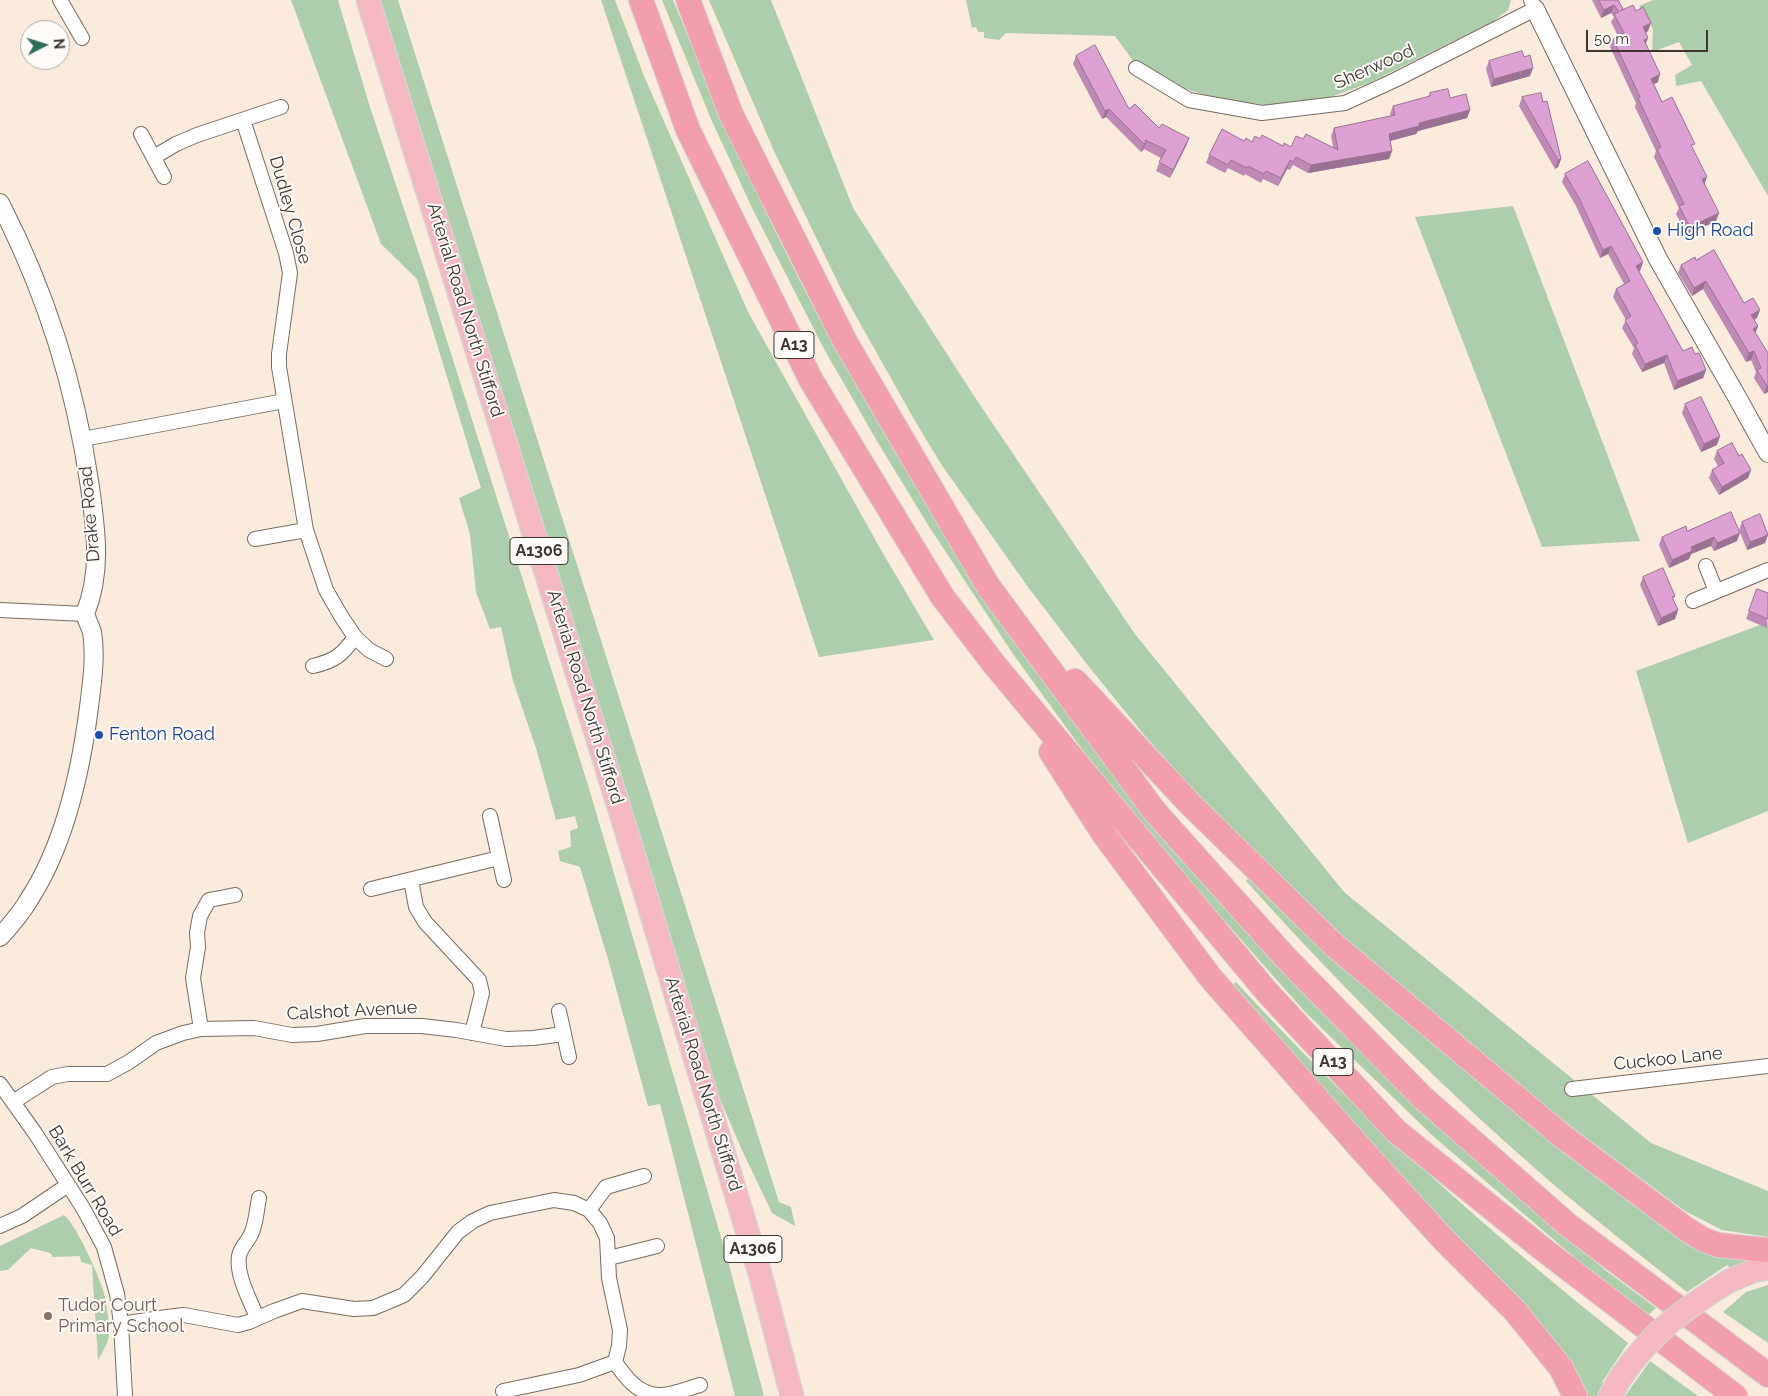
<!DOCTYPE html>
<html>
<head>
<meta charset="utf-8">
<style>
	body { margin:0 }
	#map { position:relative; width:1768px; height:1396px; overflow:hidden; background:#faebdd; font-family:Raleway,sans-serif }
	canvas { display:block }
	.north { position:absolute; left:20px; top:20px; width:50px; height:50px; box-sizing:border-box; background:#fefbf8; border:1px solid #b0aca8; border-radius:50%; rotate:85deg; font-size:14px; font-weight:700; line-height:20px; text-align:center; color:#3c3631 }
	.north::after { content:''; display:block; margin:auto; width:18px; height:22px; background:#2d6d5b; clip-path:polygon(50% 0,100% 100%,50% 72%,0 100%) }
	.scale { position:absolute; left:1586px; top:30px; width:122px; height:22px; box-sizing:border-box; border:2px solid #3c3631; border-top:0; padding-left:6px; font-size:15px; line-height:18px; white-space:nowrap; color:#3c3631; -webkit-text-stroke:4px #fefbf8; paint-order:stroke }
</style>
</head>
<body>
<div id="map">
<canvas width="1768" height="1396"></canvas>
<div class="north">N</div>
<div class="scale">50 m</div>
</div>
<script>
const g = document.querySelector('canvas').getContext('2d');
g.lineJoin = 'round';
function fillPath(path, color) {
  g.fillStyle = color;
  g.fill(path, 'evenodd');
}
function stroke(path, color, width, dash) {
  g.strokeStyle = color;
  g.lineWidth = width;
  g.lineCap = dash ? 'butt' : 'round';
  g.setLineDash(dash || []);
  g.stroke(path);
}
function write(font, color, halo, rows, align = 'center') {
  g.font = font + ' Raleway,sans-serif';
  g.lineWidth = 4;
  g.setLineDash([]);
  g.textBaseline = 'middle';
  g.strokeStyle = halo;
  g.fillStyle = color;
  for (const [text, x, y, turn = 0] of rows) {
    g.save();
    g.translate(x, y);
    g.rotate((+turn || 0) * Math.PI / 180);
    g.textAlign = isNaN(turn) ? turn : align;
    if (halo) g.strokeText(text, 0, 0);
    g.fillText(text, 0, 0);
    g.restore();
  }
}
const green = new Path2D(`
	M291,0H338L369,104L428,281L588,785L728,1261L764,1396H735L660,1104L648,1106L608,959L580,867L560,861L558,851L571,847L570,831L578,828L575,816L556,820L536,748L513,681L501,627L490,629L476,592L470,534L459,498L481,488L417,279L381,244Z
	M380,0H398L779,1202L791,1207L795,1226L772,1213L741,1148L716,1090Z
	M601,0H615L644,76L748,312L881,550L934,640L819,657Z
	M662,0H673C717,108 765,216 820,319C867,407 918,492 972,576L1288,976L1339,1030L1430,1118L1512,1191L1605,1270L1656,1308L1645,1318L1434,1137L1305,1012L1183,874L1081,748L1013,654L928,525L877,441L824,349L753,210L711,119Z
	M709,0H771L853,208L976,399L1135,634L1344,892L1651,1143L1768,1191V1237L1722,1230L1685,1211L1566,1123L1438,1021L1354,948L1208,807L1145,736L1086,663L1028,587L941,464L915,421L843,293L808,221L774,151Z
	M966,0H1511L1508,10L1492,22L1369,83L1317,102L1265,105L1214,98L1177,86L1134,62L1115,36L1006,33L999,40L984,38V32H978L976,27L972,28Z
	M1653,0H1768V196L1701,81L1676,86L1675,75L1692,65L1679,42L1652,52L1653,29L1639,6Z
	M1513,206L1640,541L1542,547L1415,217Z
	M1768,622V811L1688,843L1636,671Z
	M1250,877L1536,1126L1760,1260L1732,1269L1727,1265L1687,1292C1646,1260 1606,1228 1566,1195C1452,1098 1346,992 1246,881Z
	M1236,982C1357,1114 1488,1232 1628,1343L1602,1382L1606,1386L1601,1396H1586L1349,1120L1231,986Z
	M64,1215C76,1224 98,1274 103,1290C106,1300 110,1324 109,1335C108,1344 102,1353 98,1360L92,1265L81,1262L80,1256L53,1257L50,1253L31,1248L8,1270L0,1271V1246Z
	M1768,1285V1343L1723,1312L1746,1292Z
	M1650,1361L1698,1396H1625Z`);
const minor = new Path2D(`
	M60,0L82,38
	M1136,68L1189,100L1262,113L1345,103L1395,80L1535,9L1531,0
	M243,120L286,253L290,273L279,354V367L306,530L326,590L341,616L355,637L369,650L386,659
	M141,134L164,177
	M154,157L176,144L197,135L281,107
	M83,439L284,401
	M255,539L306,530
	M1706,566L1716,591
	M1693,601L1768,570
	M0,610L85,614
	M313,666C335,661 342,655 355,637
	M490,816L504,880
	M411,880L416,907L425,922L479,980L482,993L472,1033
	M371,889L499,858
	M559,1011L569,1057
	M201,1029L193,978L198,947L197,933L200,916L209,900L235,895
	M0,1084L35,1133L83,1208L104,1247L117,1294L121,1324L125,1396
	M1572,1089L1768,1066
	M13,1102L52,1077L68,1074H107L129,1062L156,1043L183,1033L201,1029L254,1028L292,1035L317,1034L365,1026H422L456,1030L506,1039L533,1038L564,1034
	M589,1210L606,1187L644,1176
	M0,1226L22,1216L68,1185
	M609,1258L657,1246
	M257,1318C250,1299 236,1276 239,1256C241,1246 249,1241 252,1232C256,1222 257,1209 259,1198
	M121,1324L167,1317L184,1315L238,1325L249,1322L274,1311L302,1301L354,1309L373,1308L404,1295L422,1277L458,1232L473,1221L490,1213L554,1200L574,1203L589,1210L600,1223L607,1238L609,1278L620,1330L619,1346L615,1362L579,1375L503,1391
	M615,1362C625,1377 638,1394 658,1395C669,1396 689,1388 700,1385`);
const tertiary = new Path2D(`
	M1535,9L1658,259L1737,397L1768,453
	M0,203C47,295 75,385 90,487C96,531 102,572 85,614C87,620 90,626 92,632C96,656 92,683 89,707C81,770 64,845 30,898C22,912 11,925 0,937`);
const primary = new Path2D(`
	M368,0L630,843L761,1277L792,1396
	M1729,1281L1753,1271L1768,1268
	M1610,1396L1619,1380`);
const trunk = new Path2D(`
	M641,0L688,130L811,380L942,596L994,664L1267,992L1396,1131L1544,1250L1735,1396
	M688,0L731,114L846,343L988,586L1156,813L1286,958L1422,1097L1568,1225L1768,1375
	M1075,681L1190,804L1334,945L1561,1135L1685,1228L1702,1239L1718,1245L1768,1250
	M1051,752L1103,833L1210,977L1362,1150L1444,1240L1515,1311L1561,1368L1575,1396`);
const primaryBridge = new Path2D(`
	M1619,1380C1651,1333 1681,1311 1729,1281`);
const wall = new Path2D(`
	M1592,0H1618L1623,9L1636,11L1648,31L1646,33V45L1658,82L1654,84L1662,102L1693,149L1716,221L1687,235L1676,214L1679,208L1654,157L1656,151L1635,107L1636,103L1610,47L1613,39L1618,36L1611,22L1614,17L1611,13L1601,18Z
	M1076,56L1129,109L1159,128L1189,138L1186,146L1170,178L1156,171L1161,158L1144,149L1141,152L1106,117L1102,119L1073,64Z
	M1489,61L1530,76L1491,87L1486,69Z
	M1430,93L1450,98L1470,110L1467,118L1418,131L1416,134L1390,141L1392,151L1389,159L1308,173L1293,165L1290,170L1287,169L1278,186L1263,179L1261,183L1245,174L1244,176L1228,168L1225,173L1206,163L1209,155L1244,141L1252,142L1260,139L1283,146L1291,147L1303,139L1333,147L1331,136L1334,128L1391,116L1390,114L1393,106L1428,97Z
	M1522,97L1543,102L1561,159L1558,167L1555,169L1519,106Z
	M1565,174L1643,262L1640,271H1638L1683,351L1695,354L1706,370L1703,378L1674,390L1664,363L1642,372L1632,354L1634,348L1622,328L1626,320L1613,297L1616,289L1624,284L1608,254L1600,258L1576,206L1562,182Z
	M1696,260L1744,303L1757,318L1754,320L1758,326L1755,333L1768,353V392L1764,394L1754,378L1756,372L1751,360L1746,362L1703,289L1692,296L1678,273L1681,265Z
	M1685,404L1717,445L1701,452L1682,413Z
	M1717,451L1739,456L1751,470L1748,478L1719,495L1709,478L1712,470L1718,466L1714,459Z
	M1742,522L1768,534L1765,543L1747,550L1739,530Z
	M1687,531L1737,541L1714,551L1711,546L1691,554L1689,559L1669,568L1659,545L1662,537Z
	M1643,577L1675,596L1673,599L1678,610L1675,619L1658,626L1640,585Z
	M1757,589L1768,593L1767,628L1746,619Z`);
const shadedWall = new Path2D(`
	M1614,5L1611,13L1601,18L1604,10Z
	M1651,23L1648,31L1640,36L1643,27Z
	M1648,38L1645,46L1644,40Z
	M1533,68L1530,76L1491,87L1494,79Z
	M1660,74L1658,82L1648,87L1651,79Z
	M1109,109L1106,117L1102,119L1105,111Z
	M1470,110L1467,118L1418,131L1416,134L1386,142L1389,134L1419,123Z
	M1189,138L1186,146L1170,178L1173,170Z
	M1146,142L1143,150L1141,152L1144,144Z
	M1392,151L1389,159L1308,173L1311,165Z
	M1561,159L1558,167L1555,169L1558,160Z
	M1290,160L1287,169L1278,186L1281,178Z
	M1707,177L1704,185L1702,179Z
	M1719,213L1716,221L1687,235L1690,227Z
	M1611,246L1608,254L1600,258L1603,250Z
	M1643,262L1640,271L1633,275L1636,266Z
	M1706,281L1703,289L1692,296L1694,288Z
	M1760,310L1757,318L1748,323L1751,315Z
	M1758,326L1755,334L1753,329Z
	M1754,351L1751,360L1746,362L1749,353Z
	M1667,355L1664,363L1642,372L1645,364Z
	M1706,370L1703,378L1674,390L1677,381Z
	M1767,386H1768V392L1764,394Z
	M1720,436L1717,445L1701,452L1704,444Z
	M1751,470L1748,478L1719,495L1722,487Z
	M1740,533L1737,541L1714,551L1717,543Z
	M1768,535L1765,543L1747,550L1750,542Z
	M1714,537L1711,546L1691,554L1689,559L1669,568L1672,560L1691,547Z
	M1678,610L1675,619L1658,626L1661,618Z`);
const building = new Path2D(`
	M1599,0H1618L1623,9L1620,11L1633,5L1636,11L1643,7L1651,23L1643,27L1648,38L1644,40L1660,74L1651,79L1662,102L1672,97L1695,144L1691,145L1707,177L1702,179L1719,213L1690,227L1679,206L1684,204L1657,149L1661,147L1638,98L1640,97L1613,39L1624,33L1614,14L1619,12L1614,5L1604,10Z
	M1095,45L1129,109L1135,104L1159,128L1162,124L1189,138L1173,170L1159,162L1166,150L1145,140L1146,142L1144,144L1109,109L1105,111L1076,56Z
	M1522,51L1524,57L1530,55L1533,68L1494,79L1489,61Z
	M1448,89L1450,98L1466,94L1470,110L1419,123V126L1389,134L1392,151L1311,165L1296,157L1293,162L1290,160L1281,178L1266,171L1264,174L1248,166L1247,168L1231,160L1228,165L1209,155L1222,129L1244,141L1246,138L1252,142L1255,136L1260,139L1262,135L1283,146L1284,143L1291,147L1296,136L1303,139L1306,134L1338,150L1334,128L1395,115L1393,106L1430,96V93Z
	M1541,93L1543,102L1547,101L1561,159L1558,160L1522,97Z
	M1588,161L1643,262L1636,266L1683,351L1692,347L1695,354L1699,353L1706,370L1677,381L1667,355L1645,364L1635,345L1638,343L1625,320L1631,316L1616,289L1630,281L1611,246L1603,250L1579,198L1565,174Z
	M1714,250L1744,303L1753,298L1760,310L1751,315L1758,326L1753,329L1768,353V386H1767L1757,370L1761,368L1754,351L1749,353L1706,281L1694,288L1681,265L1695,257L1696,260Z
	M1701,397L1720,436L1704,444L1685,404Z
	M1732,443L1739,456L1742,454L1751,470L1722,487L1712,470L1724,463L1717,451Z
	M1731,512L1740,533L1717,543L1714,537L1691,547L1692,551L1672,560L1662,537L1686,526L1687,531Z
	M1760,514L1768,535L1750,542L1742,522Z
	M1663,568L1675,596L1672,597L1678,610L1661,618L1643,577Z
	M1757,589L1768,593V619L1749,611Z`);
const markers = [
	[1657,231,5,"#1a4fb4"],
	[99,735,5,"#1a4fb4"],
	[48,1316,5,"#8d6e63"]
];
const shields = [
	[794,345,40],
	[539,551,58],
	[1333,1062,40],
	[753,1249,58]
];
const shieldNames = [
	["A13",794,345],
	["A1306",539,551],
	["A13",1333,1062],
	["A1306",753,1249]
];
const streetNames = [
	["Sherwood",1374,67,-24],
	["Dudley Close",290,210,74],
	["Arterial Road North Stifford",465,310,73],
	["Drake Road",90,514,-95],
	["Arterial Road North Stifford",585,697,73],
	["Calshot Avenue",352,1011,-3],
	["Cuckoo Lane",1668,1059,-6],
	["Arterial Road North Stifford",703,1084,73],
	["Bark Burr Road",85,1181,59]
];
const transitNames = [
	["High Road",1667,231],
	["Fenton Road",109,735]
];
const educationNames = [
	["Tudor Court",58,1306],
	["Primary School",58,1327]
];
fillPath(green, '#adceab');
stroke(minor, '#786b5f', 16);
stroke(tertiary, '#786b5f', 20);
stroke(primary, '#d4d3d2', 25);
stroke(trunk, '#d4d3d2', 26);
stroke(minor, '#fff', 14);
stroke(tertiary, '#fff', 18);
stroke(primary, '#f5b7c0', 22);
stroke(trunk, '#f29fab', 24);
stroke(primaryBridge, '#d4d3d2', 25, []);
stroke(primaryBridge, '#f5b7c0', 22);
fillPath(wall, '#be8ab5');
fillPath(shadedWall, '#9b7194');
fillPath(building, '#dda1d3');
stroke(building, '#9b7194', 1);
for (const [x, y, r, color] of markers) {
  const dot = new Path2D();
  dot.arc(x, y, r, 0, 2 * Math.PI);
  g.fillStyle = color;
  g.fill(dot);
  stroke(dot, '#fefbf8', 2);
}
for (const [x, y, w] of shields) {
  const box = new Path2D();
  box.roundRect(x - w / 2, y - 13.5, w, 27, 4);
  g.fillStyle = '#fefbf8';
  g.fill(box);
  stroke(box, '#3c3631', 1);
}
write('bold 16px', '#3c3631', null, shieldNames);
write('18px', '#3c3631', '#fefbf8', streetNames);
write('18px', '#164399', '#fefbf8', transitNames, 'left');
write('18px', '#785e54', '#fefbf8', educationNames, 'left');
</script>
</body>
</html>
